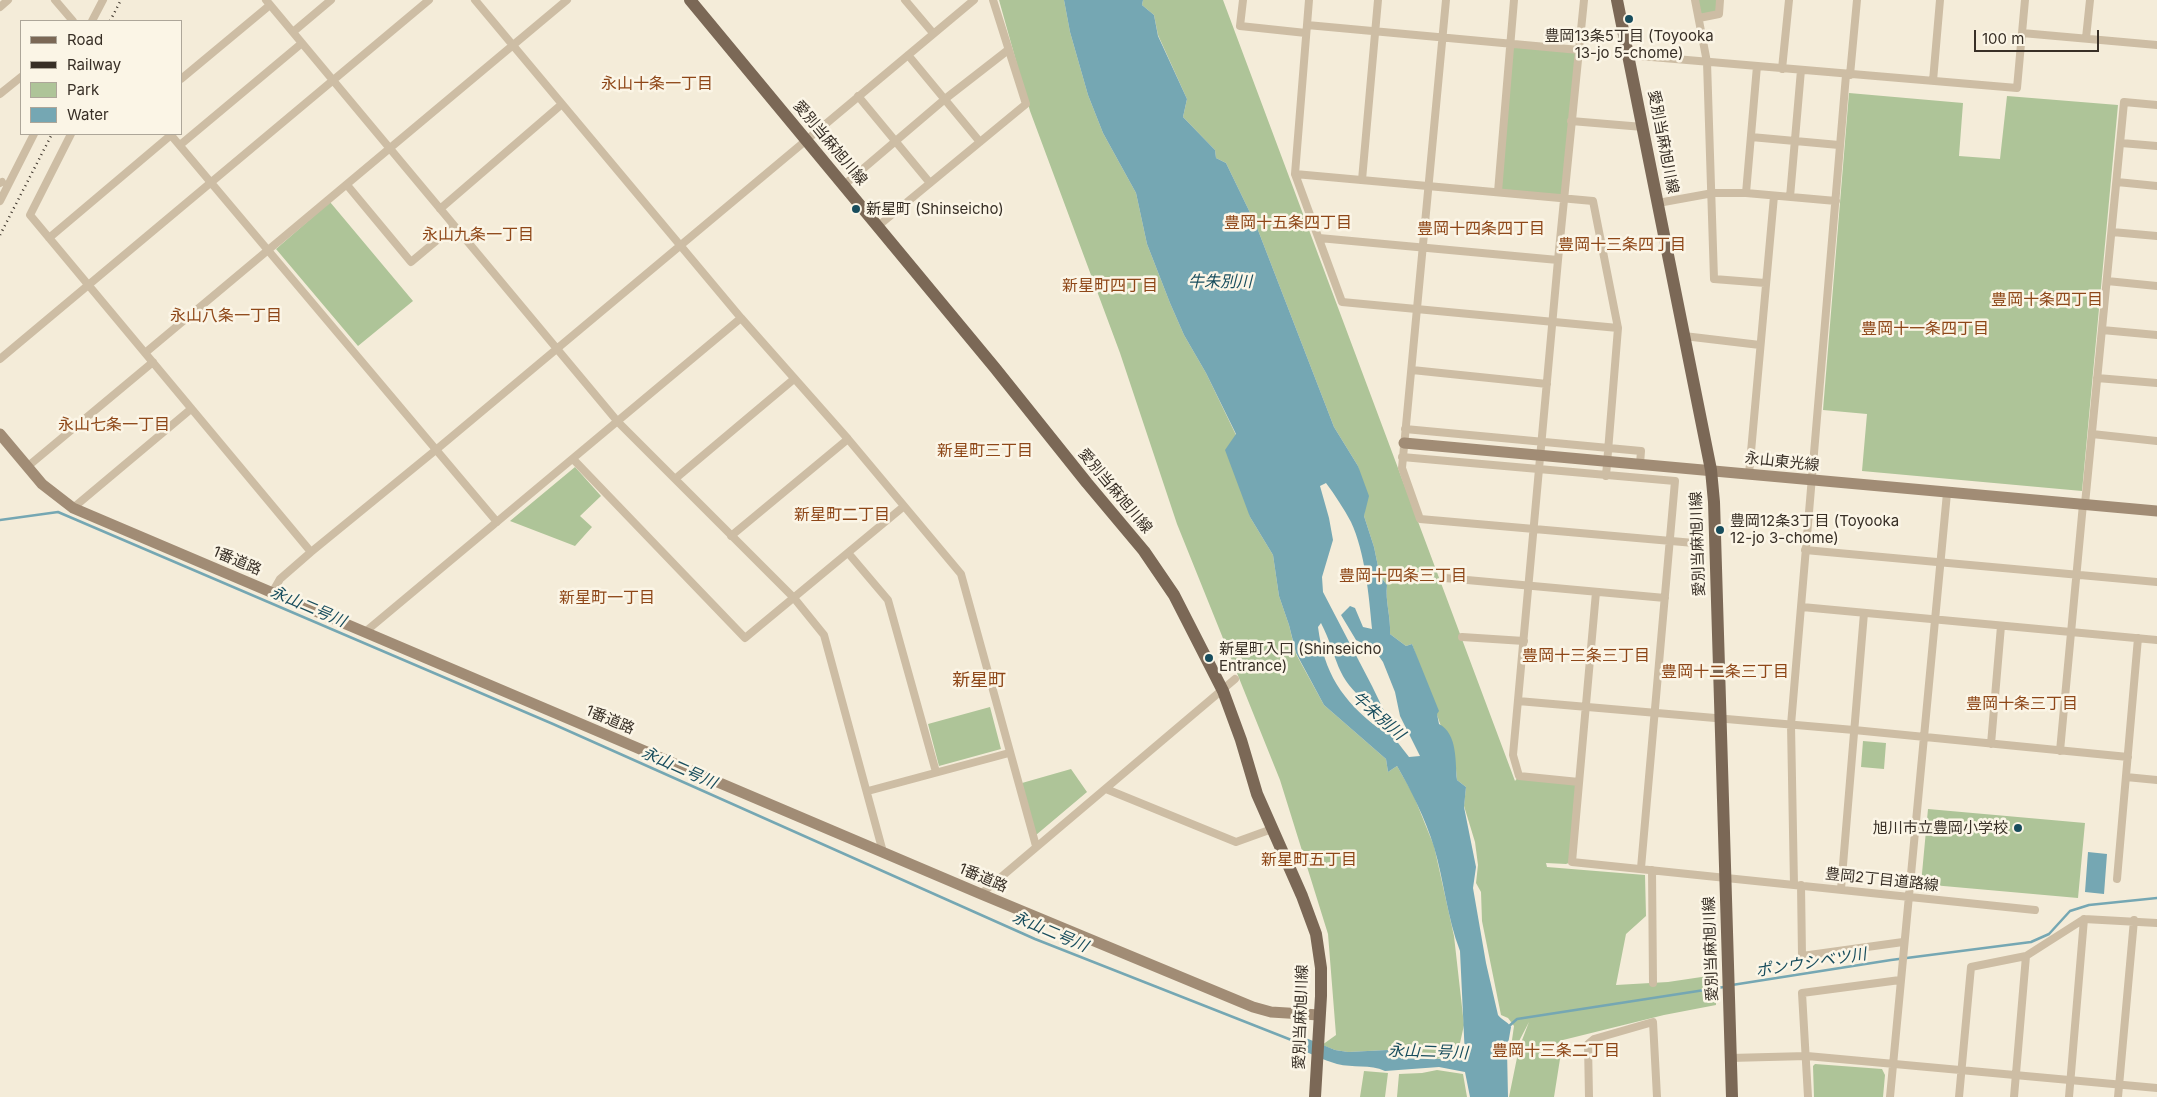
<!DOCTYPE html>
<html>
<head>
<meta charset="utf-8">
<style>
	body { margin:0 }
	#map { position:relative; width:2157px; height:1097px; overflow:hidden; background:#f4ecd9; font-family:Inter,sans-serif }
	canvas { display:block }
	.legend { position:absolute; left:20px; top:20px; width:162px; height:115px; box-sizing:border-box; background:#fbf5e6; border:1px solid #ada699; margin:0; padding:6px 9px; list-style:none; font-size:15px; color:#382f26 }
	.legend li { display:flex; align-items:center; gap:10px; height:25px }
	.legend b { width:25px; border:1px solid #ada699 }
	.scale { position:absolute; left:1974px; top:30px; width:125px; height:22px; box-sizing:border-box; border:2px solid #382f26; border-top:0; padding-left:6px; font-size:15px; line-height:18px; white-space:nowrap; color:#382f26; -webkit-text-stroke:4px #fbf5e6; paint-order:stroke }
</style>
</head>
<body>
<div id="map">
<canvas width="2157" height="1097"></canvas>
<ul class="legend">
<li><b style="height:6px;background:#7b6856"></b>Road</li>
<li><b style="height:6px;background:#382f26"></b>Railway</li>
<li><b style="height:14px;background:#aec498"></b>Park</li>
<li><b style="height:14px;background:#75a7b3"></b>Water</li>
</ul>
<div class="scale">100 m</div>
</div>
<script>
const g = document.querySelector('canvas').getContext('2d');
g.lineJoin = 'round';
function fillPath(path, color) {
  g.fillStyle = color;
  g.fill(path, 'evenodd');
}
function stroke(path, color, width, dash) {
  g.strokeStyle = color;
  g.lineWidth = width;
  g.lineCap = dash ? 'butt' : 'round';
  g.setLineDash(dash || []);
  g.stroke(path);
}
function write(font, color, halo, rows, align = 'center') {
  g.font = font + ' Inter,"Noto Sans JP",sans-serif';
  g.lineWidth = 5;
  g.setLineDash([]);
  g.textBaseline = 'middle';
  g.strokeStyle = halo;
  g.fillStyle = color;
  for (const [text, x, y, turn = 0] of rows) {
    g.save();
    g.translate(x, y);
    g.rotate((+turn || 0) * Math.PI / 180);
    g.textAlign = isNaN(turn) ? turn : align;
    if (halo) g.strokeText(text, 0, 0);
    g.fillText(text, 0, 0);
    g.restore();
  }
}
const green = new Path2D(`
	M999,0H1064L1070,32L1088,95L1103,133L1136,193L1147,244L1170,303L1184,335L1206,373L1236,435L1250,517L1273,555L1279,596L1289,625L1296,654L1324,705L1386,759L1388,772L1397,766L1413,794L1434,846L1454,936L1464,1025L1458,1052L1437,1059L1407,1049L1348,1052L1335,1050L1322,1045L1336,1035L1328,934L1280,780L1177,524L1120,353L1030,111Z
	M1143,0H1223L1515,781L1519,776L1579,782L1572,862L1566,864L1546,863L1547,867L1645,875L1646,916L1626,934L1616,985L1668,982L1715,975L1716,1005L1664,1015L1563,1040L1554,1097H1509L1519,1048L1529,1022L1516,1047H1511L1514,1026L1508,1018L1501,1015L1482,921L1481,892L1476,883L1478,865L1475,842L1464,806L1466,787L1457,780L1456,769L1412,644L1406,646L1390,634C1391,617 1385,601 1387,585L1380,576L1374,547L1364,516L1365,507L1358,466L1334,427L1256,225L1226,163L1216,158L1215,150L1183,117L1187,99L1158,35L1154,15L1142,5Z
	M1695,0H1720L1719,14L1699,18Z
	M1510,44L1579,50L1564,198L1498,192Z
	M1849,93L1963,103L1959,156L2000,159L2007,96L2118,105L2082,491L1862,471L1867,414L1823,410Z
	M330,202L413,301L358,346L276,249Z
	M575,467L601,496L580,516L592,527L575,546L510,521Z
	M990,707L1001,749L939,766L928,724Z
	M1863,741L1886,743L1884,769L1861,767Z
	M1071,769L1087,792L1036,835L1022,783Z
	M1928,809L2085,823L2078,898L1921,884Z
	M1815,1064L1882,1069L1885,1075L1883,1097H1814L1813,1066Z
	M1437,1070L1463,1074L1467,1097H1397L1399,1074L1422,1073Z
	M1364,1071L1388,1073L1385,1097H1360Z`);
const water = new Path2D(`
	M1064,0H1143L1142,5L1154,15L1158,36L1187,99L1183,117L1215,150L1216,158L1226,163L1256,225L1334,427L1358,466L1369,496L1364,516L1374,547L1380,576L1387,585C1385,601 1391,617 1390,634L1406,646L1412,644L1439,711L1437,714L1439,724C1458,734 1455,762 1457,780L1466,787L1464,807L1476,867L1473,888L1486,963L1498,1015C1502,1020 1507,1021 1511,1027L1507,1050L1508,1097H1470L1465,1072L1439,1067L1385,1071C1370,1064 1353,1068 1337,1064C1323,1060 1309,1053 1296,1047L1301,1036L1335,1050L1348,1052L1407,1049L1437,1059L1465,1057L1460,951C1447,917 1444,881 1434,847C1425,818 1412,792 1397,766L1388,772L1386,759L1324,705L1296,653L1289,625L1279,596L1273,555L1250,517L1225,450L1236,434L1206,373L1184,335L1170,303L1147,244L1136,193L1103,133L1088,95L1070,32ZM1326,483C1335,495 1344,509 1351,522C1365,552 1369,596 1372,629L1363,627L1355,608L1350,606L1341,615L1356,640L1374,649L1383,662L1395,692L1400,716L1420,756L1409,757L1395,739L1388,719L1372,686L1323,592L1322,577L1333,540L1329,518L1320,486ZM1321,623C1339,658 1334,678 1369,704L1377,703L1379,708L1377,714L1384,721V726L1378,728C1342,700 1324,673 1318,627Z
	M2088,852L2107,854L2104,894L2085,892Z`);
const stream = new Path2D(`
	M0,520L58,512L553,724L1035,939L1299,1043
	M1732,985L1891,960L2031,942L2049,934L2070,911L2089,905L2157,898
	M1508,1027L1517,1019L1724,987`);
const street = new Path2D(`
	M55,0L73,21
	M266,0L618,422L794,598L824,635L883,852
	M475,0L741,318L848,439L961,574L1036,846
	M905,0L933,33
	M1243,0L1240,26L1306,33
	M1309,0L1295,174L1342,302L1618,328
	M1446,0L1402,468L1420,519L1694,543
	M1695,0L1707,62L1714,279L1765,283
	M0,7L8,0
	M1699,18L1719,14L1720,0
	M92,21L103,0
	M1307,25L1579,50
	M293,32L331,0
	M2022,33L2157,45
	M2086,38L2090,0
	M908,55L980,142
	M1628,55L2017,88L2025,0
	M1782,69L1789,0
	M1850,75L1857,0
	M181,79L270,5
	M1933,81L1940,0
	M0,94L21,77
	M858,96L930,183
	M1571,121L1643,127
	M71,134L30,215L311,552
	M170,134L497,522
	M1751,137L1839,145
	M2121,143L2157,146
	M180,145L302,43
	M1295,174L1593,201L1618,328L1606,476
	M1362,180L1378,0
	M2117,182L2157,186
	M0,183L2,182
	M347,185L411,262L454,226
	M844,185L945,99L1008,50
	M1498,192L1514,0
	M1746,193L1757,66
	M1790,197L1801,70
	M0,201L34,134
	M1658,203L1713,193H1746L1836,201
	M440,209L562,104
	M878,226L1026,104L993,0
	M2112,232L2157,236
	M49,238L171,135
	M1319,238L1558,260
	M2107,281L2157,286
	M2102,330L2157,335
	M1684,336L1760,345
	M145,353L567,0
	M0,359L429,0
	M1412,370L1547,384
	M2097,378L2157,383
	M1405,429L1641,451L1640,464
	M2092,434L2157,441
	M1402,457L1675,481L1641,868
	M573,459L745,638L903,507
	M27,467L153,362
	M1749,474L1774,196
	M675,479L794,379
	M2085,504L2124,102L2157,105
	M73,508L191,409
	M731,536L848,439
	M1805,550L2157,582
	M849,554L888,600L936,772
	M1445,578L1665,598
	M1596,592L1572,862L2035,910
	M272,593L280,579L311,552L437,449L974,0
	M1802,607L2157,640
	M365,632L741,318
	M1462,637L1524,641
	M1518,701L1854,730L2128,757
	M1991,744L2001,626
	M2060,751L2083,504
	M2126,777L2157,780
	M1579,782L1519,776L1513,755L1558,260L1584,0
	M1106,789L1236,842L1272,829
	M868,791L1009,753
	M1652,870L1653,983
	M2117,879L2138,638
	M1794,885L1791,725L1846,75
	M1801,885L1802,956L1903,942
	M1841,889L1864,613
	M981,894L1235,679
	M1730,1058L1807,1056L2157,1088
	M1589,1097L1588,1044L1594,1039L1653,1022L1657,1097
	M1808,1097L1802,993L1900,980
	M1890,1097L1947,493
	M1959,1097L1971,967L2026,956L2084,919L2157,923
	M2014,1097L2026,956
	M2069,1097L2084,919
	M2118,1097L2134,920`);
const secondary = new Path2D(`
	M0,434L42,484L73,508L981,894L1253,1007L1271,1012L1319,1015
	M1404,443L2157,511`);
const primary = new Path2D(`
	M690,0L995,368L1087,483L1144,551L1174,595L1223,691L1241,740L1257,794L1302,896L1316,934L1321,968V996L1315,1097
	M1617,0L1711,470L1714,502L1732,1097`);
const rail = new Path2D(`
	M110,21L121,0
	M0,235L52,134`);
const markers = [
	[1629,19,5,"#184d5d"],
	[856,209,5,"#184d5d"],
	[1720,530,5,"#184d5d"],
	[1209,658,5,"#184d5d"],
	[2018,828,5,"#184d5d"]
];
const poiNames = [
	["豊岡13条5丁目 (Toyooka",1629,36,"center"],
	["13-jo 5-chome)",1629,53,"center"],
	["新星町 (Shinseicho)",866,209],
	["豊岡12条3丁目 (Toyooka",1730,521],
	["12-jo 3-chome)",1730,538],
	["新星町入口 (Shinseicho",1219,649],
	["Entrance)",1219,666],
	["旭川市立豊岡小学校",2008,828,"right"]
];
const streetNames = [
	["愛別当麻旭川線",1663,142,79],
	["愛別当麻旭川線",830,143,50],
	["永山東光線",1782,462,6],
	["愛別当麻旭川線",1115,491,50],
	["愛別当麻旭川線",1698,544,-92],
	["1番道路",237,561,23],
	["1番道路",610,720,23],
	["1番道路",983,878,23],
	["豊岡2丁目道路線",1882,880,6],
	["愛別当麻旭川線",1711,949,-92],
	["愛別当麻旭川線",1301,1017,-88]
];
const neighbourhoodNames = [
	["永山十条一丁目",657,84],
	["豊岡十五条四丁目",1288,223],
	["豊岡十四条四丁目",1481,229],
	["永山九条一丁目",478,235],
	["豊岡十三条四丁目",1622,245],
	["新星町四丁目",1110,286],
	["豊岡十条四丁目",2047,300],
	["永山八条一丁目",226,316],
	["豊岡十一条四丁目",1925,329],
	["永山七条一丁目",114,425],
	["新星町三丁目",985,451],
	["新星町二丁目",842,515],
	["豊岡十四条三丁目",1403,576],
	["新星町一丁目",607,598],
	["豊岡十三条三丁目",1586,656],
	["豊岡十二条三丁目",1725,672],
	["豊岡十条三丁目",2022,704],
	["新星町五丁目",1309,860],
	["豊岡十三条二丁目",1556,1051]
];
const waterNames = [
	["牛朱別川",1220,282],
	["永山二号川",308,607,23],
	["牛朱別川",1378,716,41],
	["永山二号川",679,768,24],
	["永山二号川",1050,932,23],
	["ポンウシベツ川",1811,963,-9],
	["永山二号川",1428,1052,2]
];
const quarterNames = [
	["新星町",979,681]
];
fillPath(green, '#aec498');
fillPath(water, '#75a7b3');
stroke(stream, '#75a7b3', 2.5);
stroke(street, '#cdbda4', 8);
stroke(secondary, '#a18c75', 11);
stroke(primary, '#7b6856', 12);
stroke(rail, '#382f26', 2.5, [1, 4]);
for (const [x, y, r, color] of markers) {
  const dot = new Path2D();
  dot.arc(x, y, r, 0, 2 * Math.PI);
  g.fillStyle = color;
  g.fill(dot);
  stroke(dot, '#fbf5e6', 2);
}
write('15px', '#382f26', '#fbf5e6', poiNames, 'left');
write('15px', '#382f26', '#fbf5e6', streetNames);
write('16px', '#8e4718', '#fbf5e6', neighbourhoodNames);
write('italic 16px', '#184d5d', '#fbf5e6', waterNames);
write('18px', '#8e4718', '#fbf5e6', quarterNames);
</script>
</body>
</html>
